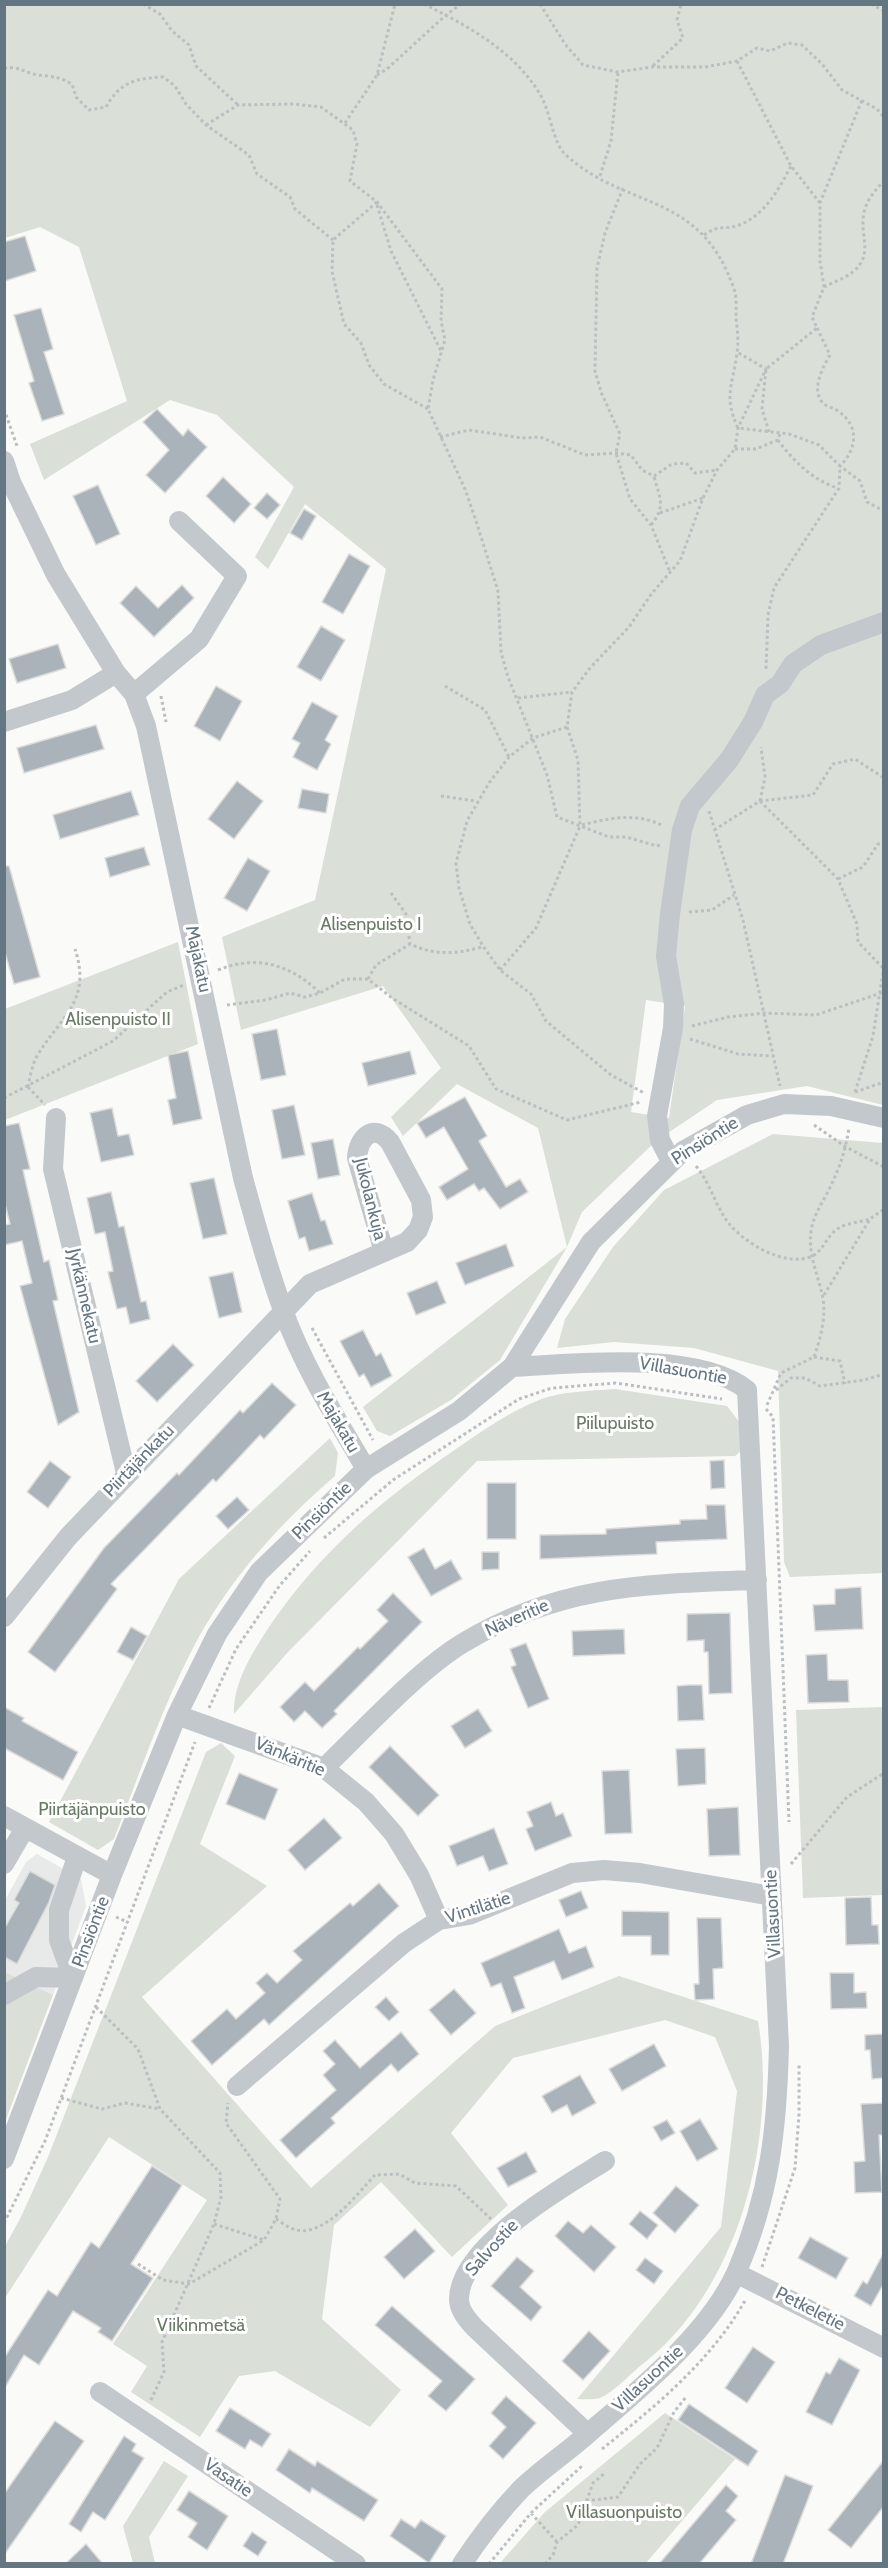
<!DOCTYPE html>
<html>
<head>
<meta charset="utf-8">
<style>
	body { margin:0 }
	#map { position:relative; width:888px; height:2568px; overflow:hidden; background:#fafaf8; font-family:Cabin,sans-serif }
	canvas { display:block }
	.frame { position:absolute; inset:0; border:6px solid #657683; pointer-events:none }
</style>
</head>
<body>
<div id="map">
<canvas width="888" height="2568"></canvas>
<div class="frame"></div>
</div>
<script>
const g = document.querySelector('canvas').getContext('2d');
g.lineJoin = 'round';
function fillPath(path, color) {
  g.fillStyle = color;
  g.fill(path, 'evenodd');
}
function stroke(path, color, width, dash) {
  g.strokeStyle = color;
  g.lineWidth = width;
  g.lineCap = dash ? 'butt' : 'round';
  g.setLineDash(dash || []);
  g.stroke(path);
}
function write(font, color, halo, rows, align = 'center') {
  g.font = font + ' Cabin,sans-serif';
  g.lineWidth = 6;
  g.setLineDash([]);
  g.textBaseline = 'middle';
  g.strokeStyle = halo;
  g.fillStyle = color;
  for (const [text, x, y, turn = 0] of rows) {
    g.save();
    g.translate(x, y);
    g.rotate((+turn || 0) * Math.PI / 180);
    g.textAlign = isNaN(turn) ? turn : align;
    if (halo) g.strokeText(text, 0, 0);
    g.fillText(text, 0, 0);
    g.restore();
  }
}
const built = new Path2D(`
	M37,1854L81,1879L86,1906L53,1995L5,1972L4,1902L26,1862Z`);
const green = new Path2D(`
	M5,5H883V1105L807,1086L717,1100L656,1141L582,1212L567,1247L500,1360L451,1400L390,1436L377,1431L363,1407L567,1247L538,1128L457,1084L403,1136L391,1117L441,1068L383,986L241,1030L222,937L315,900L386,569L305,504L268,569L255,557L294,487L217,415L170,400L44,480L30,444L127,401L79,247L40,227L5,238ZM646,1000L685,1006L669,1118L631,1112Z
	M178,942L198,1044L5,1120V1009Z
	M773,1134L883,1143V1573L790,1577L784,1562L778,1371L694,1348L614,1342L557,1348L565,1319L613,1247L664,1190Z
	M615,1389L727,1406L740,1423V1452L735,1456L477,1461L288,1652L234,1714C233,1683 252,1653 269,1627C320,1552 381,1500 456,1449C482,1431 509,1412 539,1400C562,1391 591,1391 615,1389Z
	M330,1438L338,1453L335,1476C278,1525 228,1581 193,1648C161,1709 139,1776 114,1839L98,1850L49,1822L179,1579Z
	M883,1707V1895L803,1898L796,1710Z
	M221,1743L235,1756L200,1844L267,1886L142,1997L311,2188L495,2026L619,1976L758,2021C778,2139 738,2293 639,2367C628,2376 613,2393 600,2398C593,2400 583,2399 577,2399L721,2227L737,2091L715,2037L665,2020L513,2058L451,2133L508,2205L452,2257L381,2182L334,2225L322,2319L401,2390L370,2427L275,2371L239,2376L200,2437L131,2392L147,2366L113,2344L207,2200L109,2137L5,2298V2246L21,2217L48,2157L206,1752Z
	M5,1972L53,1995L5,2122Z
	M665,2413L735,2459L646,2563H500L545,2512Z
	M164,2461L188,2476L149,2537L155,2563H133L123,2526Z`);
const building = new Path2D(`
	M25,236L36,271L5,281L4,242Z
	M41,308L53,349L44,352L64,414L42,421L29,383L34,381L14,315Z
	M157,409L183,436L188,429L207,447L165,493L146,475L169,450L143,422Z
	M223,477L251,504L234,523L206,496Z
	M98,485L120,534L96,545L73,496Z
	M267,493L280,505L267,519L254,508Z
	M304,509L316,516L302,540L290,533Z
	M349,554L370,566L343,614L322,602Z
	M182,585L194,598L154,637L120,603L136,586L158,608Z
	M321,626L345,640L321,681L297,667Z
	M58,644L66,668L17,683L9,659Z
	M216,686L242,701L220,741L194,726Z
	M312,702L338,716L325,740L331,744L317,770L293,757L300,743L292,739Z
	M96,725L104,749L24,773L17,748Z
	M237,781L263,801L234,839L208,819Z
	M302,789L329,794L326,813L298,808Z
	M131,791L139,815L60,839L53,815Z
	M144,847L150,865L110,877L105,858Z
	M248,858L270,871L247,911L224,898Z
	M4,866H9L40,977L14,984L4,949Z
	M277,1029L286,1075L261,1080L252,1034Z
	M188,1051L202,1119L173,1125L168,1100L176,1098L168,1055Z
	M410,1051L416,1074L368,1086L362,1063Z
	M465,1097L487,1136L479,1141L506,1187L520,1179L528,1192L500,1209L484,1188L479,1191L474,1184L447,1200L439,1187L468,1169L444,1127L426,1138L417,1123Z
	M294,1105L305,1155L282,1159L272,1110Z
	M112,1108L118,1136L129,1134L134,1155L101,1162L90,1113Z
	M19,1123L30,1169L23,1170L44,1262L49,1260L58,1300L53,1301L79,1412L58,1425L20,1286L32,1283L22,1241L4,1245V1225L10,1224L4,1200V1126Z
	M333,1139L340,1175L318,1179L311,1143Z
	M214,1178L227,1234L203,1239L190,1183Z
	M111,1192L119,1227L124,1226L141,1302L146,1301L150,1319L130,1324L126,1307L117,1309L108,1272L113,1271L105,1232L95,1234L87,1198Z
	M312,1193L321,1221L325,1220L333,1244L309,1251L305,1237L299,1239L288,1201Z
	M506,1244L514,1266L465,1285L456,1263Z
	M233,1272L242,1312L219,1318L209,1277Z
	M437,1281L446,1303L416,1315L407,1293Z
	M363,1330L376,1356L381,1353L392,1376L371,1387L364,1374L359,1377L340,1341Z
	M173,1344L194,1365L157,1402L136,1381Z
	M272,1383L296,1405L264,1439L260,1435L216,1482L213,1479L111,1584L117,1589L55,1672L28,1652L104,1548L177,1473L179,1475L240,1410L243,1413Z
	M724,1460L725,1488L711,1489L710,1461Z
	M50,1461L71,1477L48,1508L27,1492Z
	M487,1483H516V1539H487Z
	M237,1497L249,1510L228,1529L216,1516Z
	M706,1505H725L727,1539L656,1542L657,1554L540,1559V1535L606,1534V1529L680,1524V1520L707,1519Z
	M424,1548L435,1569L451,1560L462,1579L431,1596L408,1557Z
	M482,1552H499V1569L482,1570Z
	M861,1587L863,1629L815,1631L813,1605L835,1604V1589Z
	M393,1593L422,1622L334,1711L337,1714L322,1728L305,1711L294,1722L280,1707L305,1682L314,1691L358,1647L360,1649L388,1621L377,1610Z
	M730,1613L732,1693L709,1694L708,1652H704V1640L687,1641V1614Z
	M131,1627L147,1636L133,1660L117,1652Z
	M624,1629L625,1654L573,1656L572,1631Z
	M526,1643L549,1699L528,1708L511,1667L516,1665L510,1649Z
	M827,1654L828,1680H848L849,1702L808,1703L806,1655Z
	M689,1685H702L704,1720L678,1721L677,1686Z
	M4,1707L24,1718L22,1721L78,1752L63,1780L4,1748Z
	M478,1709L492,1731L465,1748L451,1726Z
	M390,1746L439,1795L418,1816L369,1767Z
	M705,1748L706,1784L678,1786L676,1749Z
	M629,1770L632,1833L605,1834L602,1771Z
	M239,1773L278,1789L265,1820L226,1804Z
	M551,1802L556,1816L563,1813L572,1836L535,1851L526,1829L533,1826L527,1812Z
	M738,1807L740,1855L709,1856L707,1809Z
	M324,1818L342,1838L305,1870L288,1850Z
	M494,1828L508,1864L489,1871L483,1856L457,1866L449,1846Z
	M30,1871L55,1885L49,1902L17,1964L4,1957V1929L19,1903L14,1900Z
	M379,1883L399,1906L269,2025L264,2019L212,2065L191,2041L227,2009L236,2019L265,1993L256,1983L267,1973L277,1983L302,1960L293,1951L350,1903L353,1906Z
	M581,1891L588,1908L566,1917L559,1900Z
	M871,1897L872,1925H878L879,1944L846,1945L845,1898Z
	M622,1911L669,1912V1955H651V1936H622Z
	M697,1918H721L723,1968L713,1969L714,1999L695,2000L694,1984H699Z
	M559,1929L569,1953L586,1946L594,1967L562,1980L554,1961L514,1977L525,2008L512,2013L501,1983L491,1987L481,1963Z
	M830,1973H854V1993L866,1992L867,2008L831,2009Z
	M454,1989L476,2013L451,2035L429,2010Z
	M386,1997L399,2012L389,2021L375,2007Z
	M401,2032L419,2054L398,2072L391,2064L331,2118L335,2123L296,2158L280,2140L336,2090L323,2075L335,2064L323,2051L335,2040L360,2068Z
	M884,2034V2078L872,2079L870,2050H865V2035Z
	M654,2044L666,2066L622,2091L609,2069Z
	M580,2075L596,2103L572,2116L567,2105L552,2113L542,2096Z
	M884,2103V2135H879L882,2192L855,2193L854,2162L865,2161L861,2104Z
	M700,2119L718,2149L697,2161L680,2131Z
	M667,2120L675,2133L661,2141L653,2127Z
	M526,2152L537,2172L508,2187L497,2168Z
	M152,2166L182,2185L131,2264L153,2278L112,2341L98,2332L101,2328L73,2311L39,2365L24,2355L4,2389V2358L48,2290L57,2296L91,2242L99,2248Z
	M676,2186L699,2205L675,2233L653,2213Z
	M640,2211L658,2225L647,2239L629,2224Z
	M568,2221L583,2233L591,2225L616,2247L594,2272L555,2236Z
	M415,2229L435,2251L404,2279L384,2257Z
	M810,2237L848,2258L836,2279L798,2258Z
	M884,2252V2283L871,2306L854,2296L863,2281L867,2284Z
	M517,2257L534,2271L520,2287L542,2307L531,2321L491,2286Z
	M645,2258L663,2271L654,2284L636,2270Z
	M392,2306L475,2379L446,2411L428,2396L442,2381L375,2325Z
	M589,2331L610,2351L583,2380L562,2361Z
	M753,2347L775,2362L747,2403L725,2388Z
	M839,2358L860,2370L832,2425L806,2412L826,2372L830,2374Z
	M506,2396L536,2423L503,2459L489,2446L506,2427L491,2413Z
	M689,2404L758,2451L748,2466L678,2420Z
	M230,2408L271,2434L262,2447L250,2440L245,2449L216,2431Z
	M55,2421L84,2441L4,2555V2494Z
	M124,2436L136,2444L132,2451L144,2458L105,2520L93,2512L81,2532L69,2524Z
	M289,2449L315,2466L317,2461L378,2500L364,2521L312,2488L310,2493L276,2470Z
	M884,2460V2506L851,2548L828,2530Z
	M785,2475L813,2486L783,2564H751Z
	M726,2485L738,2496L726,2511L736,2520L699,2564H659Z
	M189,2491L228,2516L207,2550L188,2537L197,2523L177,2510Z
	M401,2519L415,2528L421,2520L446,2536L429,2563L390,2536Z
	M252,2532L267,2542L258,2556L243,2546Z
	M86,2544L103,2564H65Z`);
const path = new Path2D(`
	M143,4L160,14L172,31L189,45L196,66L238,105
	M424,4C468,26 516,52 541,96C550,111 553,144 566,155C627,211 700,190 734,289C737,298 736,308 736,317C737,328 739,341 737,353C733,385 723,396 738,428L789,434L819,445L840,466L839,488L774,588L768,615L766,670
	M540,4L565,44L583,65L618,72L652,67H705L737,61L757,48L770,51L788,43L802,45L822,64L842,90L877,109L884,117
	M871,4L884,11
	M737,61L791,166L820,203
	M653,66L683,38L677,20L681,4
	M4,68C21,66 24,73 38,75C54,77 57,76 72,84L76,97L89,110L106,107C120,82 136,78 163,77L175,86L186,104L206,125L249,155L257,174L290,197L295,209L333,240
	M377,75L387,69L446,15L461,4
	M345,123L377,75L395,4
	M206,125L238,105L294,104L321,107L353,130L357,144L350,181L377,202L442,289L441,321L445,340L433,380L428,409L465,489L476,521L498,591L501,652L508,677L547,775L557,817L609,837H626L657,846L662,844
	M600,176L611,141L618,72
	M623,188L605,233L597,268L595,371L601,392L620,434L616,453L630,499L651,525L670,572
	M377,202L333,240L332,271L344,324L361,343L369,365L384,384L428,409
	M377,205L391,251L441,351
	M704,235C721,223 724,231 739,225C764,216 779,189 791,166
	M824,287C833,282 846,278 854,271C872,255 862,239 863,222C863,205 872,193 884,181
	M817,328L830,355C823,367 811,389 822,402C826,407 833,407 838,411C860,426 857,449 840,466L860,481L867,502L884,511
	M4,409L17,446
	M769,432L762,409L766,369L817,328L812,317L824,287L820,261V203L862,100
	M440,437L469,430L522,438L540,437L585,455L616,453L631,455L642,470L654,476L672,464L686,463L695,473L717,470
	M778,440C793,461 814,481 838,488
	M735,449H756L778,440L780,433
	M660,513L703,498
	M651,525C666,507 660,498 654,477
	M445,686L485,710L509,757
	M161,696L166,722
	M518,698L572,692
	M567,727L533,738L509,757L489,783L467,821L456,863L459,888L470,924L483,946L500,970L531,994L546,1021L611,1075L644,1093
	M441,796L476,801
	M760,801L838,879L857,924L858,942L883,968
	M760,801L765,777L761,747
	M709,811L743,920L780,1086
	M582,825C609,818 637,812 663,826
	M714,830L760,801L813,795L833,764L855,759L884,778
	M838,879L863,867L878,844H884
	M391,893L406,914L410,944
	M689,912L712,910L734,895
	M218,970C257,954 291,965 320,993
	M500,970L536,928L580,826L578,760L567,727L572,692L590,668L629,627L652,593L680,561L703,498L717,470L735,449L738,428L766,369L737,352
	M368,979L376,965L410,944C436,956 456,954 482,947
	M227,1005L266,1000L290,993L305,997L320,993L345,979H368L392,998L469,1046L496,1089L567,1120L641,1102
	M692,1026L728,1017L765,1013L816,1015L884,992
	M690,1039L738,1054L772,1056
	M28,1087C30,1077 32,1065 37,1056C61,1016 92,1001 75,949
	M28,1087L45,1105
	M855,1092L873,1036L884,966
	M855,1092L884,1082
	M4,1098L113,1041L167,992L184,985
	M814,1125L846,1147L884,1167
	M696,1166C711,1184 716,1209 731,1226C748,1245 784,1266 810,1257C824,1252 826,1235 839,1228C847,1223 861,1222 870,1219
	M824,1295L870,1219L884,1209
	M312,1328L373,1440
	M814,1357L840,1361L845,1384
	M776,1390L791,1378H805L820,1386L864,1380L884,1374
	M767,1405L781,1373L814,1357C821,1338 827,1313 822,1294C817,1272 808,1254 811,1231C814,1212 826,1198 833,1181C841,1164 846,1147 849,1128
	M766,1409L773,1417L789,1822
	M324,1538L393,1480L519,1399L552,1388L616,1383L722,1399
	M209,1708L236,1649L280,1585L310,1551
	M791,1864L847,1797L884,1773
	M116,1917L127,1922
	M96,2007L138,2049L160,2109L220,2173L221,2197L214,2224L162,2342L164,2372L150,2402
	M61,2098L102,2109L125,2103L160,2109
	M276,2219C281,2222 287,2227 293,2229C323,2240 357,2194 375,2175L399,2174L415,2183L456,2186L491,2219
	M4,2223L45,2141L195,1742
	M214,2224L264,2240
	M138,2264L163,2280L189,2284L264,2240L276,2219L280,2199L226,2123L228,2103
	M762,2267L795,2168L799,2115V2063
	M602,2449C657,2405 711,2361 746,2299
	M586,2501L618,2497L640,2464L657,2448L674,2412L686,2397
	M531,2513L557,2542
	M489,2564L531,2513L583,2465
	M545,2564L553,2555L557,2542L578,2525L593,2483L605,2473`);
const minor = new Path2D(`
	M4,461L11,482L56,575L116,673L134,694L146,726L243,1178C255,1222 267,1267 283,1310C303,1366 336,1418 366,1469
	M134,694L199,639L237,576L179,521
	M4,722L72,700L116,673
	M56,1118L53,1169L126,1473
	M671,1161L660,1140L657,1116L673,1028L674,1004L666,956L670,914L682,830L690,806L729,760L753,722L765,695L780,684L793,664L821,645L884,622
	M4,1617L68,1537L310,1284L407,1242L418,1230L423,1217L421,1200L390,1142C373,1122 358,1138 357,1158L384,1252
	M177,1715L324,1768L366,1802L394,1834L419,1875L439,1920
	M324,1768C364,1730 417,1671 463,1643C561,1584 647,1584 757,1580
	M4,1816L112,1875
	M4,1864L25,1828
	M4,1995L36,1977L73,1978L59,1940V1910L77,1857
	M237,2086L404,1943L439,1920L469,1915L572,1873L604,1870L640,1873L772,1896
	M4,2159L112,1875L177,1715L217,1634L259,1572L366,1469L459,1411L512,1367L591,1242L683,1151L747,1115L784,1104L831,1106L884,1118
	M736,2273L884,2348
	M100,2392L356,2564
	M588,2434L474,2327C467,2319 459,2310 459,2299C459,2246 565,2186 605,2161
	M462,2564C480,2537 499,2512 521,2489C543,2468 569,2451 591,2431C640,2389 710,2332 737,2271C770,2195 777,2128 779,2046L747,1390C698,1350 573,1364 512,1367`);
const parkNames = [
	["Alisenpuisto I",371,925],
	["Alisenpuisto II",118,1020],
	["Piilupuisto",615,1424],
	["Piirtäjänpuisto",92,1810],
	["Viikinmetsä",201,2326],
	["Villasuonpuisto",624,2513]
];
const streetNames = [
	["Majakatu",198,959,78],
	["Pinsiöntie",705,1141,-32],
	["Jukolankuja",370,1199,76],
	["Jyrkännekatu",84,1296,77],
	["Villasuontie",683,1371,10],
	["Majakatu",338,1422,60],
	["Piirtäjänkatu",139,1461,-46],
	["Pinsiöntie",322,1511,-44],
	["Näveritie",517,1618,-24],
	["Vänkäritie",290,1757,23],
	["Vintilätie",478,1908,-18],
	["Villasuontie",773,1914,-93],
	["Pinsiöntie",91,1932,-69],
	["Salvostie",492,2248,-48],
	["Petkeletie",810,2309,27],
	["Villasuontie",648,2379,-43],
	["Vasatie",228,2478,34]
];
fillPath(built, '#e8e9e9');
fillPath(green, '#dadfd7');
fillPath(building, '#aab3b9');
stroke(building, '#dcdcda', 1.5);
stroke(path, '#bbbfc2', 3, [3, 3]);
stroke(minor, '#c3c8cc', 20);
write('18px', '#687a64', '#fff', parkNames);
write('18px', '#657683', '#fff', streetNames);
</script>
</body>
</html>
